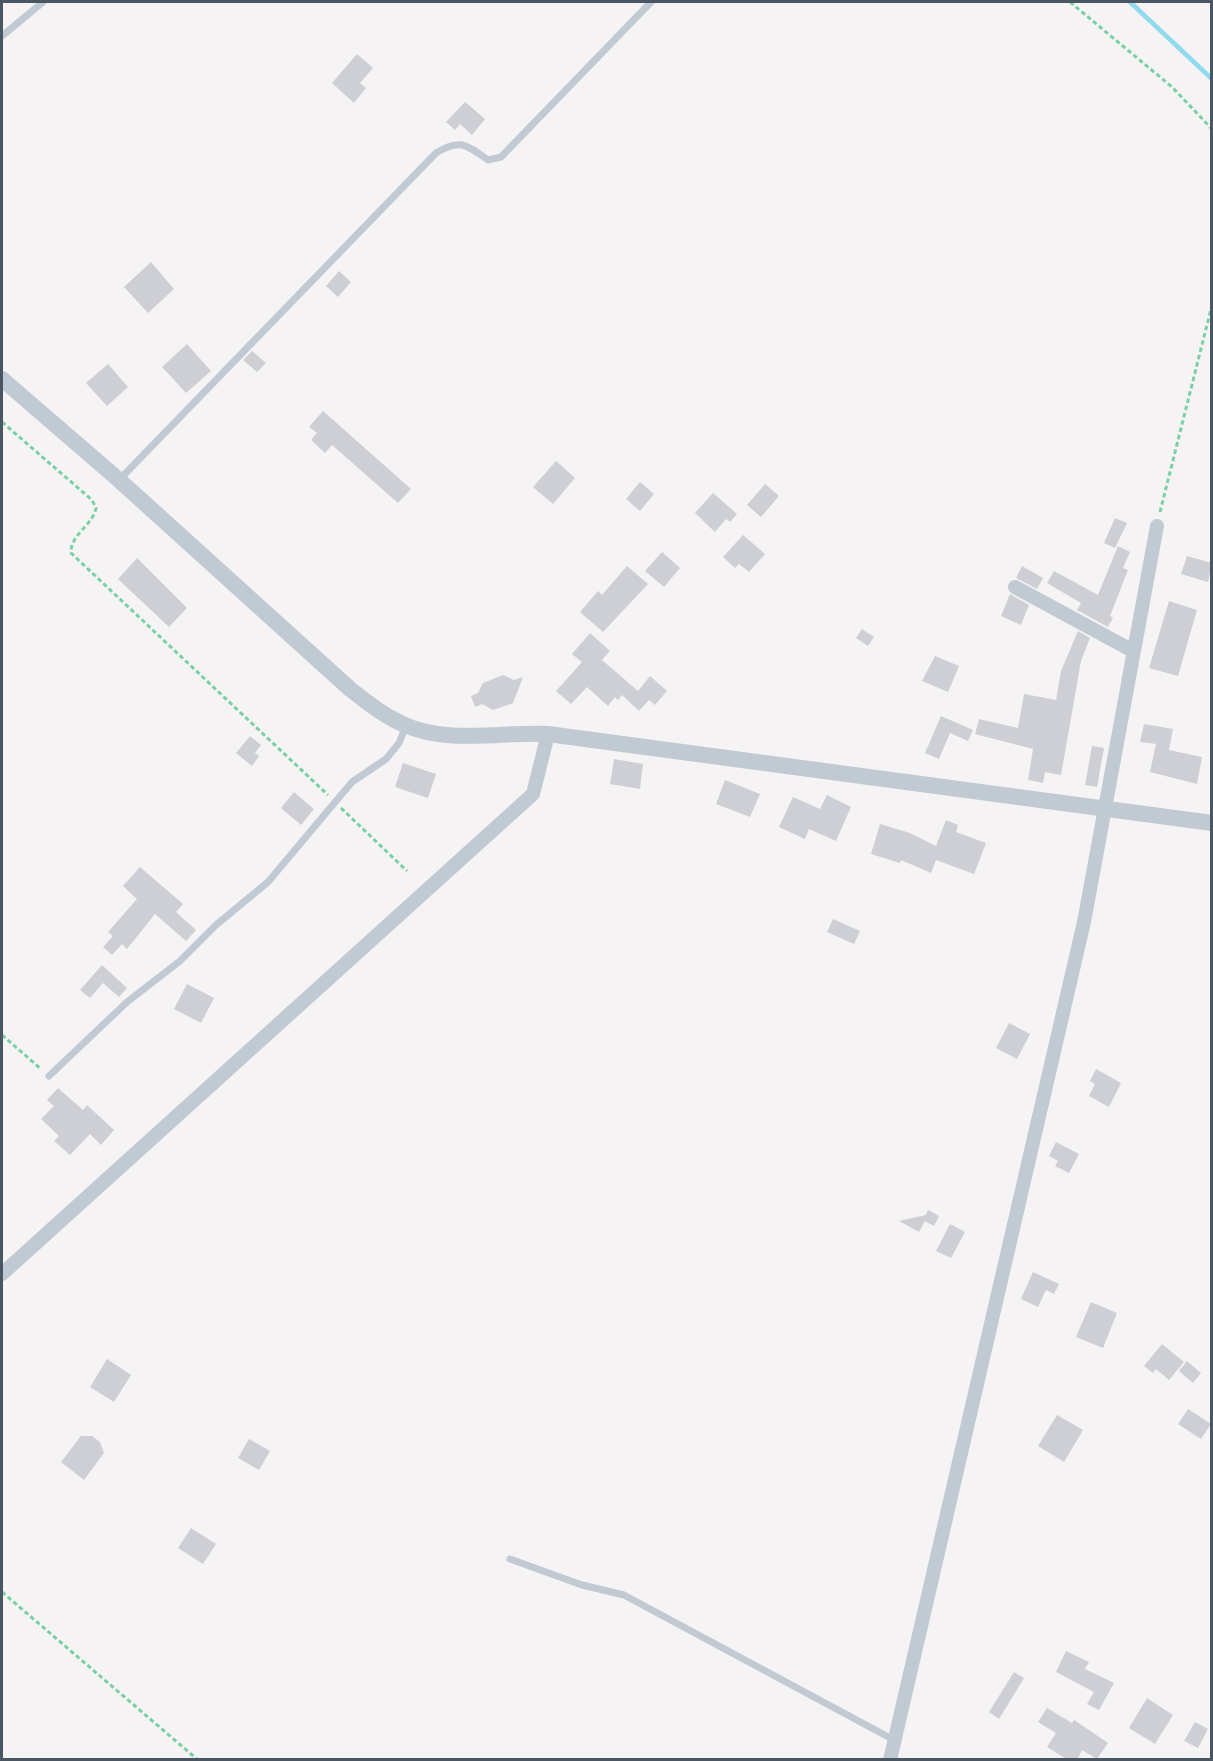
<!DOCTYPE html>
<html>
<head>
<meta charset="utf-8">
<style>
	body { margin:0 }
	#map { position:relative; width:1213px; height:1761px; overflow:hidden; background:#f5f3f3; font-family:"Fira Sans",sans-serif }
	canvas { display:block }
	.frame { position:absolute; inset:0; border:3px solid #4a5661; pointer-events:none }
</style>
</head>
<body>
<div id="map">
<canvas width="1213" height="1761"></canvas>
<div class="frame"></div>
</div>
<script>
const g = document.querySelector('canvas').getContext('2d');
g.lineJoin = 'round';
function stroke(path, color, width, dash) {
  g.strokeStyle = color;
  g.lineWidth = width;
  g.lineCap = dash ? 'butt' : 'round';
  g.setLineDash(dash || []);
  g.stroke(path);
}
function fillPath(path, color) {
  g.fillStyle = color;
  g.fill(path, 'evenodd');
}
const stream = new Path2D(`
	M1130,2L1212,79`);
const building = new Path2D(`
	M357,54L373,68L360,83L366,88L354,103L332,83Z
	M465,102L485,119L472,135L460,124L455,130L446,122Z
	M151,262L174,289L148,313L124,287Z
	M339,271L351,282L338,297L326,286Z
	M187,344L211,371L186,393L162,367Z
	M252,351L266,363L257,372L243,360Z
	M108,364L128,387L107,406L86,383Z
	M323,411L411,489L398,503L332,445L325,453L311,440L317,433L309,427Z
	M556,461L575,478L553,504L533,487Z
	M640,482L654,494L640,511L626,499Z
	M765,484L779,496L761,517L747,505Z
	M713,493L737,514L730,522L726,519L715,532L695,513Z
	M1115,518L1127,523L1115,548L1104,543Z
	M743,535L765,554L749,572L739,564L735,568L723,557Z
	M1118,546L1130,552L1123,568L1128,570L1110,616L1113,618L1108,627L1077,610L1081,603L1047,583L1054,571L1098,595Z
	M662,552L680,568L664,587L645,571Z
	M1187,556L1212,563L1208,582L1181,574Z
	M137,558L187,608L169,627L118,579Z
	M627,566L648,584L603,632L580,612L598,591L602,595Z
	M1022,566L1043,578L1037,589L1016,578Z
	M1010,594L1029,605L1021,625L1001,616Z
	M1169,601L1197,610L1178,676L1149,668Z
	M862,629L874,637L868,646L856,638Z
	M1078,631L1090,638L1081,661L1061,775L1045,772L1043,783L1028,780L1033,749L975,734L979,719L1018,728L1024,694L1056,700L1061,671Z
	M590,633L610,651L602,660L638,691L650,676L667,691L655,705L649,700L639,711L622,695L618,700L615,697L608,706L587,687L571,704L556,691L582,662L572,654Z
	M935,656L959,666L948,692L922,681Z
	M503,675L514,680L523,677L513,703L493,710L482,704L475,707L471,696L478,693L483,683Z
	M941,716L973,730L968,741L950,733L939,759L925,753Z
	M1144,724L1173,729L1169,750L1202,757L1197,784L1150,772L1156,744L1140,742Z
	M250,736L261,745L255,753L259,756L252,766L236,753Z
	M1092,746L1104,748L1097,787L1085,785Z
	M614,759L643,764L640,789L610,784Z
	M403,763L436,774L428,798L395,787Z
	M725,780L760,794L750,817L716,804Z
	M294,792L314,809L301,825L281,808Z
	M827,795L851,807L836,841L809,829L805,839L779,827L793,797L820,809Z
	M946,820L958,825L956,832L986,843L974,874L936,860L931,873L901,860L900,863L871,854L880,824L910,833L936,846Z
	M140,867L183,904L176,912L196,930L186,941L155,914L127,949L122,944L112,955L103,947L113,936L108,932L137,899L123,886Z
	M833,919L860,931L854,944L827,932Z
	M102,965L127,988L119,997L103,983L90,998L80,990Z
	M187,984L214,998L201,1023L174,1009Z
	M1009,1023L1030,1034L1017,1059L996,1048Z
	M1096,1069L1121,1083L1109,1107L1089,1096L1095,1084L1090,1081Z
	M58,1088L83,1110L87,1105L114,1130L101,1145L90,1134L70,1155L54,1141L59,1136L41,1119L54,1106L47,1100Z
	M1056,1142L1079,1154L1069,1173L1055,1166L1058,1161L1049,1156Z
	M928,1210L939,1216L934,1226L925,1221L919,1232L899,1221L926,1215Z
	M950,1224L965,1232L951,1258L936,1251Z
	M1033,1272L1059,1284L1054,1294L1046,1290L1038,1307L1021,1299Z
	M1091,1302L1117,1313L1103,1348L1076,1337Z
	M1162,1344L1184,1362L1169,1380L1156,1369L1153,1373L1144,1366Z
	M107,1359L131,1375L114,1402L90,1387Z
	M1187,1361L1201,1373L1193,1383L1179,1371Z
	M1188,1409L1211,1424L1201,1439L1178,1424Z
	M1057,1415L1083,1430L1064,1462L1038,1446Z
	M81,1436H92L100,1442L104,1453L84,1480L61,1462Z
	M249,1439L270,1451L259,1470L238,1458Z
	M191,1528L216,1544L203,1564L178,1548Z
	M1066,1651L1089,1662L1085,1669L1114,1683L1099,1710L1087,1704L1094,1692L1056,1672Z
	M1014,1672L1024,1678L999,1719L989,1712Z
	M1147,1698L1173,1715L1155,1744L1129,1728Z
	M1047,1708L1072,1723L1074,1720L1108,1743L1097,1759L1082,1750L1077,1760H1068L1047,1747L1056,1733L1038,1722Z
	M1195,1722L1208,1729L1198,1748L1184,1741Z`);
const path = new Path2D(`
	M1070,2L1172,87L1212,129
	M2,422L92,500L96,508C93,525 70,535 71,553L328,795
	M1160,512L1212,305
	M341,808L407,871
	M2,1035L41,1069
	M2,1592L198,1760`);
const service = new Path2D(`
	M2,36L43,2
	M119,480L436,153C460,138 467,145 488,160L501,157L651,2
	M49,1076L127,1002L180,961L216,925L268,882L352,782L386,759L399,743L406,726
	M510,1559L582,1585L624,1595L894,1740`);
const minor = new Path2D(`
	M1015,587L1133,651
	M2,1274L533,794L548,734
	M890,1760L1084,922L1157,526`);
const tertiary = new Path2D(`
	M2,379L119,480L350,689C368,703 384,716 405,725C447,744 502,732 548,734L1212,823`);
stroke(stream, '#90daee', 4.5);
fillPath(building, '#cdcfd5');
stroke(path, '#7ad0a6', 3, [4.5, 3]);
stroke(service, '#c1cad2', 7);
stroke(minor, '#c1cad2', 14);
stroke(tertiary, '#c1cad2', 16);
</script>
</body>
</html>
